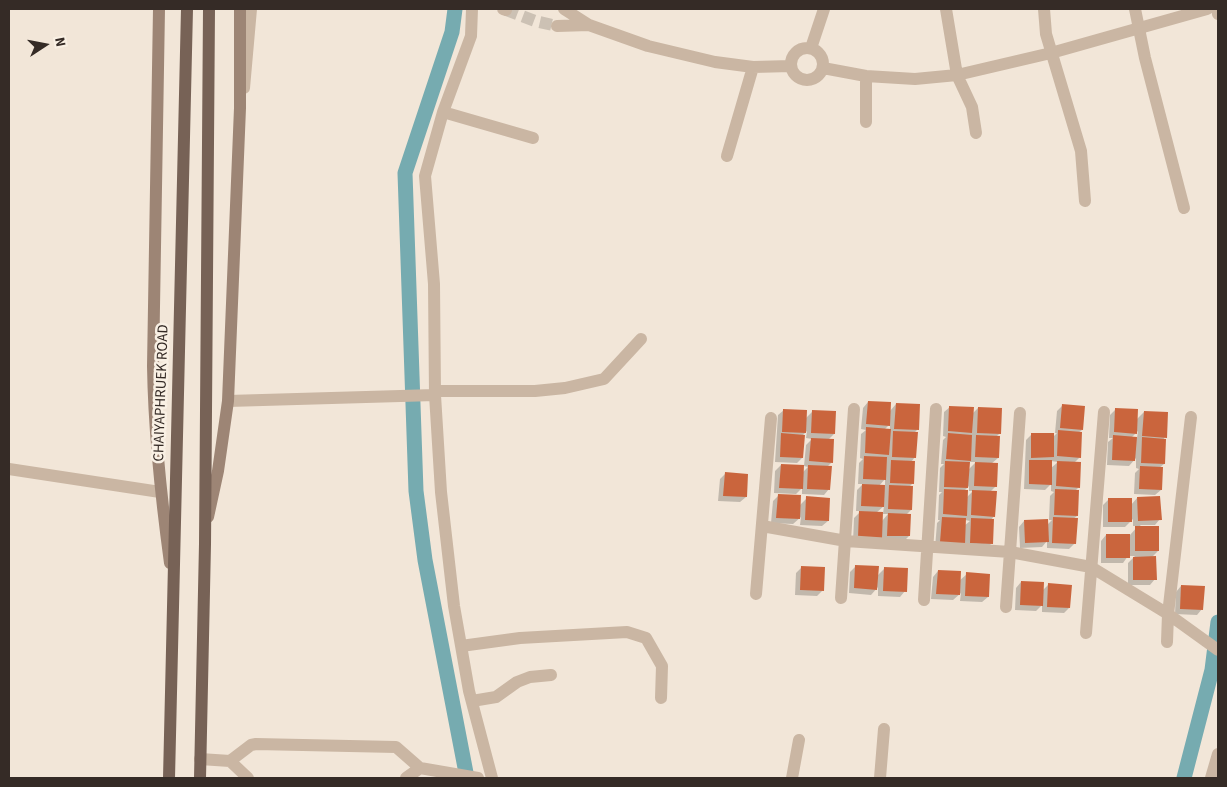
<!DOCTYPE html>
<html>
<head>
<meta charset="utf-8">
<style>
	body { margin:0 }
	#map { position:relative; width:1227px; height:787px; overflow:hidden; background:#f2e6d8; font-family:"Source Sans 3",sans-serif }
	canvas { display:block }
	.frame { position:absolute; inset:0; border:10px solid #352b26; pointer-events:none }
	.north { position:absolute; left:20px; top:20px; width:50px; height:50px; -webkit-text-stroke:4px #f9f0e4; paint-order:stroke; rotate:79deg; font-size:14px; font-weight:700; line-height:20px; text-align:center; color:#352b26 }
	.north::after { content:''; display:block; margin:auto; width:18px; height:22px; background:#352b26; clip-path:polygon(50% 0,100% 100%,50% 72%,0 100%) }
</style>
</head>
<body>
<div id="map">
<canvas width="1227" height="787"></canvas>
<div class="frame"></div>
<div class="north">N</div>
</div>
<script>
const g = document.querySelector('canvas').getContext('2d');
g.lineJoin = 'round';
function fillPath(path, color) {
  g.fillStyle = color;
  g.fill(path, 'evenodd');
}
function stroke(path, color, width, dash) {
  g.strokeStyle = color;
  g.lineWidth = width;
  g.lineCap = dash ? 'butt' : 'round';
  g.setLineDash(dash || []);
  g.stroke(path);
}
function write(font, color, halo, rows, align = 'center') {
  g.font = font + ' "Source Sans 3",sans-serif';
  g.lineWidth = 5;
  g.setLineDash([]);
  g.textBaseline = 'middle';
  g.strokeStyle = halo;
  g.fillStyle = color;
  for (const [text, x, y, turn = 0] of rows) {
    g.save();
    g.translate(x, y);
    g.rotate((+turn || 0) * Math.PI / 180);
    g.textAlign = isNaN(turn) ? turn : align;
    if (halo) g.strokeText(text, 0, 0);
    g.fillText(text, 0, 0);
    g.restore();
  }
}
const shadow = new Path2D(`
	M868,402L890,411L896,404L917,430L914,433L915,457L911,462L912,484L909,487L911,510L906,515L909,536L904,541H882V536L875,543L853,542L854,518L861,511H856L857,490L863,484H858L859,463L863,459L860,458L861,434L866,430L861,429L863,408ZM890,424V430H884ZM885,479V486H879ZM884,506L883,514L876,513ZM882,514H888L882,521Z
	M1062,406L1082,430L1078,433L1080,457L1074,463L1079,487L1075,491L1077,516L1073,519L1075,543L1069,549L1047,548V541L1042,547L1020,548L1019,527L1024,521L1047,525L1052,520H1049L1050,496L1054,492L1051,491V484L1045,490L1024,489L1026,440L1031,435L1052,438L1057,433H1055L1057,411ZM1051,461L1058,462L1051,468Z
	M950,407L972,414L978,408L1000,433L996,437L998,458L991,464L996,486L990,492L994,516L991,520L992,543L986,549L965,548V541L958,549L935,548L937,523L940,520H938L939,495L942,492H939L940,468L944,464H941L943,440L946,437L943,436L944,412ZM968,462H976L968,470ZM969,486V491H973L967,497L964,491ZM965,520L970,521L964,526Z
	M1116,409L1136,420L1144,412L1165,437L1163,440L1164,464L1159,468L1161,490L1155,495L1134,494L1135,473L1139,469L1136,468V458L1129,466L1107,465L1108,442L1113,438H1109L1110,415ZM1138,431L1137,438H1131Z
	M784,410L805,419L813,411L834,434L828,440L832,462L827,467L829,489L824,495L802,494V488L796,494L774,493L775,471L781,465L803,472L808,467L804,466L806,445L812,439L806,438L807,431L802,436V458L797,463L775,462L778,415Z
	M725,474L746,497L740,502L718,501L720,479Z
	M778,496L800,505L807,498L828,521L822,526L800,525L801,517L793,524L771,523L773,501Z
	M1137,498L1160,519L1155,525H1140L1158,551L1151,558L1155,579L1150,585H1128V563L1135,556H1128L1123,563H1101V541L1106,535H1130L1138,526H1133V519L1125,527H1103V505L1109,499L1131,505Z
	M856,566L877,576L885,568L905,591L900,597L878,596V587L871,595L849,593L850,572Z
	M802,567L823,590L817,596L795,595L796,573Z
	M938,571L959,581L967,574L988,597L982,602L960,601L961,593L953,600L931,599L933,577Z
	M1021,582L1043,590L1048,585L1069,608L1064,613L1042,612V605L1036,611L1015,610L1016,588Z
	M1181,586L1202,609L1197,615L1175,614L1176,592Z`);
const canal = new Path2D(`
	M455,9L452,32L405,173L416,491L425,560L467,778
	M1184,778L1212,670L1218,622`);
const building = new Path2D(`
	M868,401L891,402L890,426L866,424Z
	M896,403L920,404L919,430L894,429Z
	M1062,404L1085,406L1083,430L1060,428Z
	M949,406L974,407L972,433L948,431Z
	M978,407L1002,408L1001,434L977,433Z
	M1115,408L1138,409L1137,434L1114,432Z
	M783,409L807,410L806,433L782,432Z
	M812,410L836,411L835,434L811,433Z
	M1144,411L1168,412L1167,438L1142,436Z
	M866,427L891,429L889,455L865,453Z
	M1058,430L1082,432L1081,458L1057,456Z
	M893,431L918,432L916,458L892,457Z
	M781,433L805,435L803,458L780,457Z
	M948,433L972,435L971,461L946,459Z
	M1031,433H1054V457L1031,458Z
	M976,435L1000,436L999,458L975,457Z
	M1113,435L1137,437L1135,461L1112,460Z
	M1142,437L1166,439L1165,464L1141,463Z
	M811,438L834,439L833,463L809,461Z
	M864,456L887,457L886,480L863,479Z
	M891,460L915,461L914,484L890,483Z
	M1029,460H1052V485L1029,484Z
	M945,461L970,462L968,488L944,487Z
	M1057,461L1081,462L1080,488L1056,486Z
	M975,462L998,463L997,487L974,486Z
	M781,464L804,465L803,489L779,488Z
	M808,465L832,466L830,490L807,489Z
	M1140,466L1163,467L1162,490L1139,489Z
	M725,472L748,474L747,497L723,496Z
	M862,484L885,485L884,507L861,506Z
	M889,485L913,486L912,510L888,509Z
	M944,489L968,490L967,516L943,514Z
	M1055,489L1079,490L1078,516L1054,515Z
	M972,490L997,491L995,517L971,515Z
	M778,494L801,495L800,519L776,518Z
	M806,496L830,498L829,521L805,520Z
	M1160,496L1162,520L1138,521L1137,497Z
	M1108,498H1132V522H1108Z
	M859,511L883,512L882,538L858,537Z
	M888,513L911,514L910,536H887Z
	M942,517L966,518L965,544L940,542Z
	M1053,517L1078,518L1076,544L1052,543Z
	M971,518L994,519L993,544L970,543Z
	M1048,519L1049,542L1025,543L1024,520Z
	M1135,526H1159V551H1135Z
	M1106,534H1130V558H1106Z
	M1156,556L1157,580H1133V557Z
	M855,565L879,566L877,590L854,588Z
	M801,566L825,567L824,591L800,590Z
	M884,567L908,568L907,592L883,591Z
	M938,570L961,571L960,595L936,594Z
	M966,572L990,574L989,597L965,596Z
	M1021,581L1044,582L1043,606L1020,605Z
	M1048,583L1072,585L1070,608L1047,607Z
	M1181,585L1205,586L1203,610L1180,609Z`);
const streetTunnel = new Path2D(`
	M506,10L535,21L557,26`);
const street = new Path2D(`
	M472,9L471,36L443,112L425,176L434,284L435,395L441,492L454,606L469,691L492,778
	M503,9L506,10
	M564,9L589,25L648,46L715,62L753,67L791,66
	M946,9L957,75L972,107L976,133
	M1044,9L1046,34L1081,151L1085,201
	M1135,9L1145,58L1184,208
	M1217,9L1218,14
	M557,26L589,25
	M791 64a16 16 0 1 1 32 0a16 16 0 1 1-32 0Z
	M811,48L824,9
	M823,68L866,76L915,79L957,75L1051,53L1207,9
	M244,88L251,9
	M443,112L533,138
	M866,122V76
	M727,156L753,67
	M435,391H535L565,388L604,379L641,339
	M228,401L435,395
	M9,469L160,492
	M762,526L846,541L1010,552L1091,567L1168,614L1218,650
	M756,594L771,418
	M841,598L854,409
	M924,600L936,409
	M1006,607L1020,413
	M1086,633L1104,412
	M1167,642L1168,614L1191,417
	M461,646L520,638L627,632L646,638L662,666L661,698
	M472,701L496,697L517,682L530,677L551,675
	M200,759L230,761L251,745L256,744L396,747L420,768L478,778
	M230,761L248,778
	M406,778L420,768
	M792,778L799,740
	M880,778L884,729
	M1211,778L1218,754`);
const secondary = new Path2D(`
	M159,9L153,366C154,432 161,497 170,563
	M208,517L218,471L228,401L240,108V9`);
const primary = new Path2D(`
	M169,778L187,9
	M200,778L205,544L209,9`);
const streetNames = [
	["CHAIYAPHRUEK ROAD",162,393,-88]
];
fillPath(shadow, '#0003');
stroke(canal, '#76abb0', 15);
fillPath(building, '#ca653d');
stroke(streetTunnel, '#ccc1b4', 12, [12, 6]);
stroke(street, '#cab6a3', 12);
stroke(secondary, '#9d8575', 12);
stroke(primary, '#776256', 12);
write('15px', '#352b26', '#f9f0e4', streetNames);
</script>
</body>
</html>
